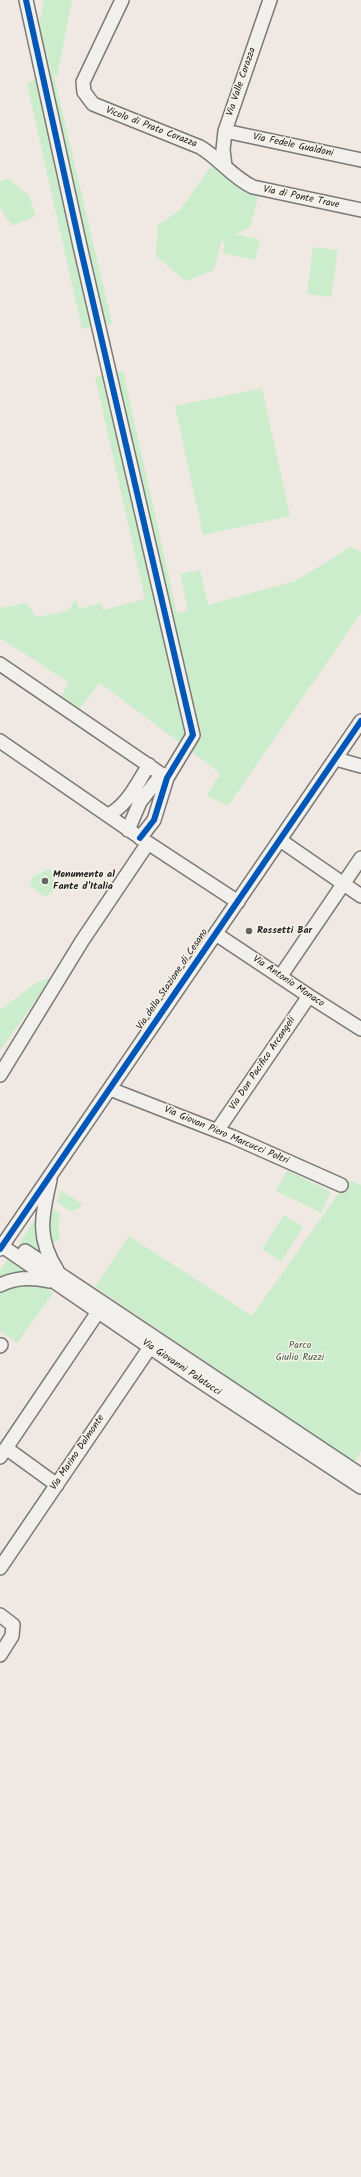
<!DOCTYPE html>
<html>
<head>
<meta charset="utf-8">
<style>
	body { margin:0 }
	canvas { display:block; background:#f0e9e3 }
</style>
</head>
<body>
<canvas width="361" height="2177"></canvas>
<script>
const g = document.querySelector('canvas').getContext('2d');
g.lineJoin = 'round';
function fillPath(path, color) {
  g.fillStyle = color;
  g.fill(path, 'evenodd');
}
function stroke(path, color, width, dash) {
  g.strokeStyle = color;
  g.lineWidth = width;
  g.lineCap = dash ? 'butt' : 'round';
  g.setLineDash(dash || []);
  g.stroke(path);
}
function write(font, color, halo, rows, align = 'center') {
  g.font = font + ' Kalam,sans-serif';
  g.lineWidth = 3;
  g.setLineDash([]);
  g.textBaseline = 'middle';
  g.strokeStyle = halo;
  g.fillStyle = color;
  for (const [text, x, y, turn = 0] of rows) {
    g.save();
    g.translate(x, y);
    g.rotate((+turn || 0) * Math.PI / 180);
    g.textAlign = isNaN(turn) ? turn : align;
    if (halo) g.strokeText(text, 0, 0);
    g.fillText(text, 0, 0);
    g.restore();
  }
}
const green = new Path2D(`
	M44,0H72L57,77L53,72L112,323L82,329L27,84L52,70L36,42Z
	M211,166L258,197L250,227L236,234L260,240L255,260L223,253L225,240L221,243L214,270L185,281L156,256L158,225L180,210Z
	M8,179L29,195L36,216L12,226L0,208V181Z
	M313,247L338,250L331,297L307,294Z
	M123,371L177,613L188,610L180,574L200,570L208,605L295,581L351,547L361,552V613L228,806L207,796L220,773L100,683L79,709L61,697L68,682L0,638V608L27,603L36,617L68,611L76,599L79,609L101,603L103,610L145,599L95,377Z
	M262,388L290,516L203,535L175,406Z
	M49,869L55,874L53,892L45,897L30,886L32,877Z
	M52,977L0,1051V1010L36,983Z
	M287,1170L331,1192L321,1213L276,1191Z
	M348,1180L361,1185V1451L355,1462L95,1287L129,1236L252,1316Z
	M61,1190L82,1204L80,1208L70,1211L57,1202Z
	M53,1209L60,1214L58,1226L60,1240L52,1243L49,1224Z
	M284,1215L303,1227L281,1262L262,1249Z
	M36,1218L44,1256L42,1259L19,1243Z
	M9,1257L33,1272L0,1280V1270Z
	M28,1283L54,1292L17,1343L0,1331V1291L7,1287Z`);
const minor = new Path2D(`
	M26,0L80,246L193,735L167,778L154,820L140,838
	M122,0L83,82L84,92L93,104L200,147C219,158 233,178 253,187L361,210
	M225,131L361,160
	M225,166L223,150L225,131L270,0
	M0,664L167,778
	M0,741L148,843L238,902
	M336,759L361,766
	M108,815C128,805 137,783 149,765
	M128,830L140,802L162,774
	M280,840L361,896
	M216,934L309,996L361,1029
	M280,977L361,858
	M0,1075L82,941L148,843
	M110,1089L233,1137L341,1185
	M217,1131L309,996
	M50,1180C42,1216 36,1237 57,1270
	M2,1246L192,1376L361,1487
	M0,1249L361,721
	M25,1251L361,1475
	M0,1285C17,1277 32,1277 49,1281
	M0,1346L1,1345
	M6,1448L57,1485
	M0,1457L102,1306
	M0,1568L155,1340
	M0,1615L13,1625L12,1636L0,1655`);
const cycleway = new Path2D(`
	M26,0L80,246L193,735L167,778L154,820L140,838
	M0,1249L361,721`);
const markers = [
	[45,881,4,"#666462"],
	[249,931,4,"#666462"]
];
const streetNames = [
	["Via Valle Corazza",242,82,-71],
	["Vicolo di Prato Corazza",151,128,21],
	["Via Fedele Gualdoni",293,146,12],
	["Via di Ponte Trave",301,198,12],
	["Via della Stazione di Cesano",173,980,-56],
	["Via Antonio Monaco",288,982,34],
	["Via Don Pacifico Arcangeli",263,1064,-56],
	["Via Giovan Piero Marcucci Poltri",226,1136,23],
	["Via Giovanni Palatucci",181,1368,34],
	["Via Marino Dalmonte",78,1453,-56]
];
const poiNames = [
	["Monumento al",53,875],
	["Fante d'Italia",53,887],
	["Rossetti Bar",257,931]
];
const parkNames = [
	["Parco",300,1346],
	["Giulio Ruzzi",300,1358]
];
fillPath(green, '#ccedcc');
stroke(minor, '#7b7876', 16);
stroke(minor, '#f2f0ec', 13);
stroke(cycleway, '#0057b8', 6);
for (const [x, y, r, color] of markers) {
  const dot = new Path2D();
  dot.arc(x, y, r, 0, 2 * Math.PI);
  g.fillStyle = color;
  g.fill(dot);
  stroke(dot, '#f7f3e8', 1.5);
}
write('10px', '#1c1c1c', '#f7f3e8', streetNames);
write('bold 10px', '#1c1c1c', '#f7f3e8', poiNames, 'left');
write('10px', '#485c4b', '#f7f3e8', parkNames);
</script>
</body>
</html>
